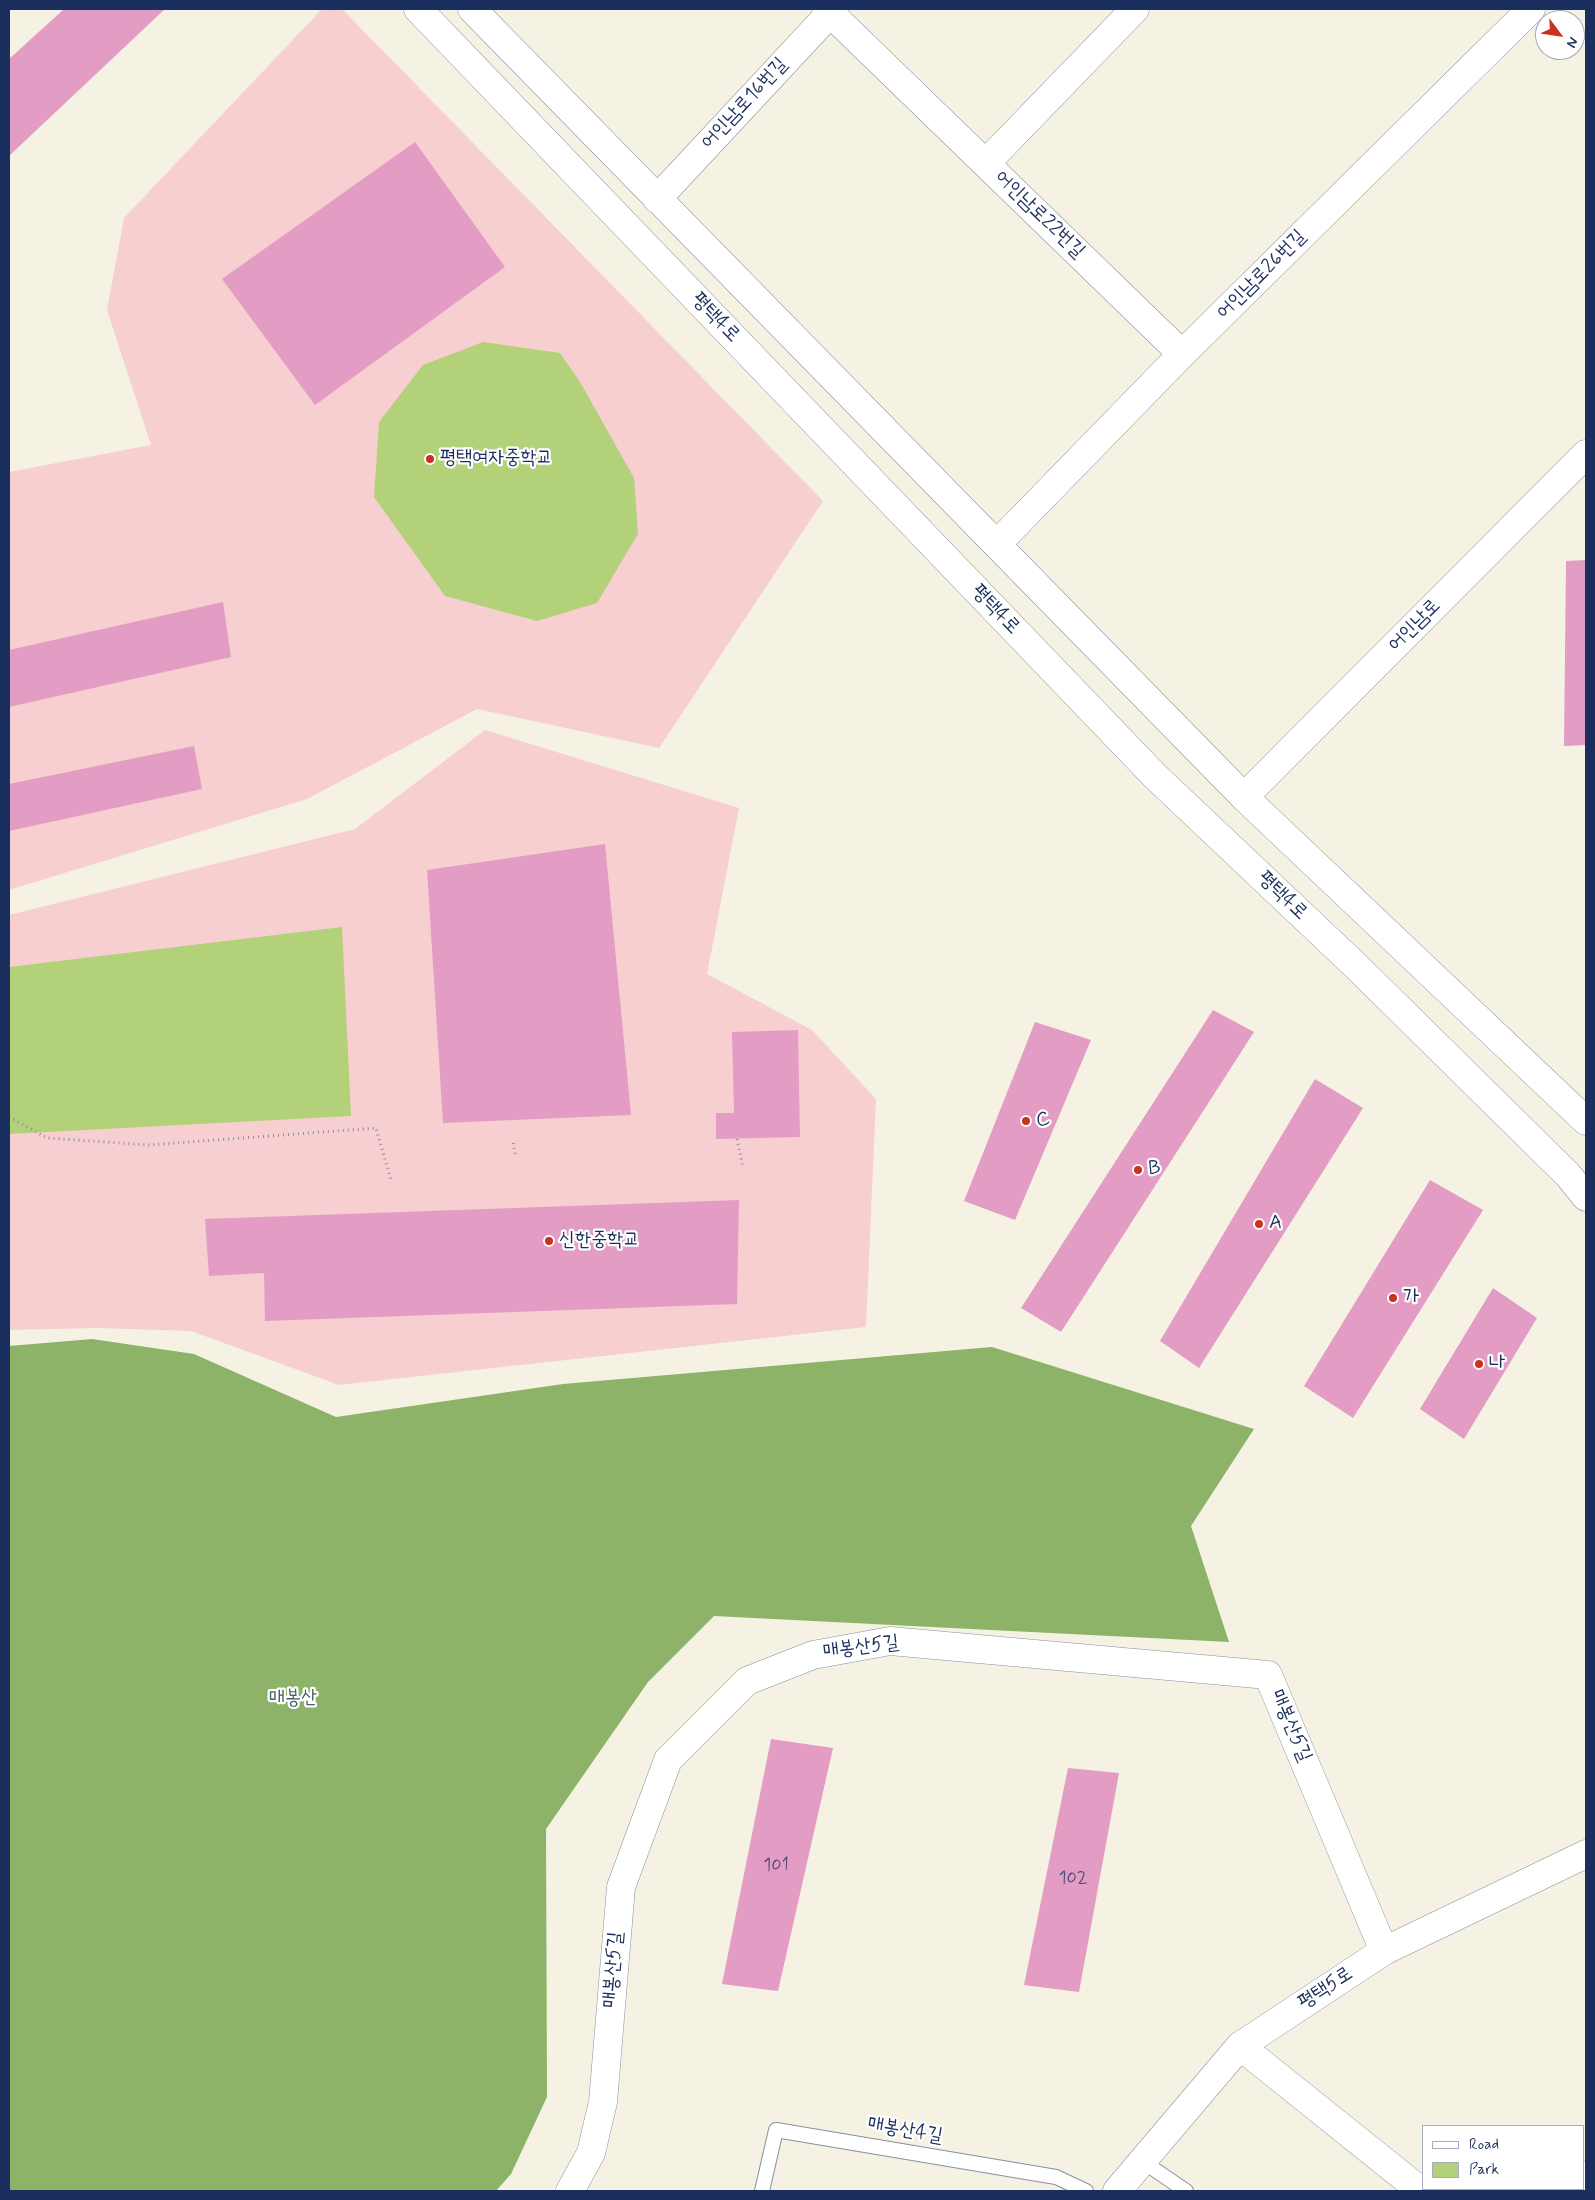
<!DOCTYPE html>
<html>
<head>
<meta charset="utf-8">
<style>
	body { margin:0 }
	#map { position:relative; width:1595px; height:2200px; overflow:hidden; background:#f5f2e3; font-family:Mynerve,sans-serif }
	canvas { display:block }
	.frame { position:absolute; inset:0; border:10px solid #1b2f5e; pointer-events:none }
	.legend { position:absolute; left:1422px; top:2125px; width:162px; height:65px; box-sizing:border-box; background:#fff; border:1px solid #a4acbf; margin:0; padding:6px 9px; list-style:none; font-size:15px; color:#1b2f5e }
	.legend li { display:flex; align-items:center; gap:10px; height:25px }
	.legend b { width:25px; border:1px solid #a4acbf }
	.north { position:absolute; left:1535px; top:10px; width:50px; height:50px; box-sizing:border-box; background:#fff; border:1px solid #a4acbf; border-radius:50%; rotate:121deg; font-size:14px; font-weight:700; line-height:20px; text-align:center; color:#1b2f5e }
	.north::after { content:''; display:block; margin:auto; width:18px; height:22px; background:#c8321e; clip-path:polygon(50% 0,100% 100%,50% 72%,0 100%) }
</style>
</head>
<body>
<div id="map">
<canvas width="1595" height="2200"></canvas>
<div class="frame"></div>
<ul class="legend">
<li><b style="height:6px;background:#fff"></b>Road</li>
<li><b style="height:14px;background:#b2d178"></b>Park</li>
</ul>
<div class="north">N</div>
</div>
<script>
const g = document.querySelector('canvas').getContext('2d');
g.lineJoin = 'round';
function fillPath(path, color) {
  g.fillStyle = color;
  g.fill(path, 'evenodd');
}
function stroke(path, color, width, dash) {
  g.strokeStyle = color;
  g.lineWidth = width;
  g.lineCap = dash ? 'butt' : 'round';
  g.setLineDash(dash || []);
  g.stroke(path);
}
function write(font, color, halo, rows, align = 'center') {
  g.font = font + ' Mynerve,"Poor Story",sans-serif';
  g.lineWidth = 4.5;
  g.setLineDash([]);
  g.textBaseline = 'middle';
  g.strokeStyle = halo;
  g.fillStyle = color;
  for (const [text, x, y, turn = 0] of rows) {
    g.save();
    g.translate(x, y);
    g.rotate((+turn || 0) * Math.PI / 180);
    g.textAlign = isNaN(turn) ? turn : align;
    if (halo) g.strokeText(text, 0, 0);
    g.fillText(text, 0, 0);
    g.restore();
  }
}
const built = new Path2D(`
	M322,9H342L823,501L659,748L477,709L307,799L9,890V472L151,445L107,310L124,218Z
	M485,730L739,808L707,974L812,1030L876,1099L866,1327L339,1385L191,1331L98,1328L9,1330V915L355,829Z`);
const green = new Path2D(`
	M483,342L560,353L580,382L634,478L638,534L597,603L537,621L445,596L374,497L379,422L423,365Z
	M342,927L351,1116L9,1134V967Z`);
const forest = new Path2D(`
	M92,1339L194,1354L336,1417L563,1384L992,1347L1254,1429L1191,1526L1229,1642L714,1616L648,1682L546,1829L547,2097L511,2174L496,2191H9V1346Z`);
const building = new Path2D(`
	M64,9H165L9,156V59Z
	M415,142L505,267L315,405L222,279Z
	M1586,560V745L1564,746L1566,561Z
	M223,602L231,657L9,707V650Z
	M194,746L202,789L9,831V784Z
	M605,844L631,1115L443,1123L427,870Z
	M1213,1010L1254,1032L1061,1332L1021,1308Z
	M1035,1022L1091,1040L1015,1220L964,1201Z
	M798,1030L800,1137L716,1139V1113H734L732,1032Z
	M1315,1079L1363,1108L1199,1368L1160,1341Z
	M1430,1180L1483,1210L1353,1418L1304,1386Z
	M739,1200L737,1304L265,1321L264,1273L209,1276L205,1219Z
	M1493,1288L1537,1318L1464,1439L1420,1409Z
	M771,1739L833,1748L778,1991L722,1984Z
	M1068,1768L1119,1773L1079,1992L1024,1985Z`);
const path = new Path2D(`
	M9,1117L47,1138L149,1145L376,1128L391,1180
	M737,1139L743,1167
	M513,1143L516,1157`);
const service = new Path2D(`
	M1142,2161L1186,2191
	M762,2191L776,2130L1056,2177L1086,2191`);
const minor = new Path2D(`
	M826,9L1182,354
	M986,163L1135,9
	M657,199L834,9
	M997,544L1182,354L1531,9
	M1240,2046L1421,2191
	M1584,2176L1586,2175
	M570,2191L591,2153L603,2102L621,1887L668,1760L747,1681L813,1655L890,1641L1268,1675L1384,1951
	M1554,2191L1559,2189`);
const tertiary = new Path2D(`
	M418,9L1155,776L1357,967L1568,1175L1586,1197
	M472,9L1244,797L1586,1121
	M1244,797L1586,454
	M1117,2191L1240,2046L1384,1951L1586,1854`);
const markers = [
	[430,459,5,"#c8321e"],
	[1026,1121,5,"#c8321e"],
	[1138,1170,5,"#c8321e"],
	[1259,1224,5,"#c8321e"],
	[549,1241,5,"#c8321e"],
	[1393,1298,5,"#c8321e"],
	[1479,1364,5,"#c8321e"]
];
const numberNames = [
	["101",776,1866],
	["102",1073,1879]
];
const streetNames = [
	["어인남로16번길",745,104,-47],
	["어인남로22번길",1039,215,44],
	["어인남로26번길",1262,275,-45],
	["평택4로",715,318,46],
	["평택4로",995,610,46],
	["어인남로",1415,626,-45],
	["평택4로",1282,896,44],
	["매봉산5길",861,1648,-7],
	["매봉산5길",1290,1726,67],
	["매봉산5길",614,1970,-85],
	["평택5로",1326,1989,-33],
	["매봉산4길",905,2131,10]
];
const poiNames = [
	["평택여자중학교",440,459],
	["C",1036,1121],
	["B",1148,1170],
	["A",1269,1224],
	["신한중학교",559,1241],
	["가",1403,1298],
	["나",1489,1364]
];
const parkNames = [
	["매봉산",293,1699]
];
fillPath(built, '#f7cfd1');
fillPath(green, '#b2d178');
fillPath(forest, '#8db368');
fillPath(building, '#e39cc3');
stroke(service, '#8890a0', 16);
stroke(minor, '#8890a0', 29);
stroke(tertiary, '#8890a0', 29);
stroke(path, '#8890a0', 3, [1, 4]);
stroke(service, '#fff', 14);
stroke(minor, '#fff', 28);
stroke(tertiary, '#fff', 28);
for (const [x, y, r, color] of markers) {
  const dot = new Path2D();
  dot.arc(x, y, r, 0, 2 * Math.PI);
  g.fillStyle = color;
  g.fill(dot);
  stroke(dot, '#fff', 2);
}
write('18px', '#4d4a77', null, numberNames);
write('20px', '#1b2f5e', '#fff', streetNames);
write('20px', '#1b2f5e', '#fff', poiNames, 'left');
write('20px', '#486066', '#fff', parkNames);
</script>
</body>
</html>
